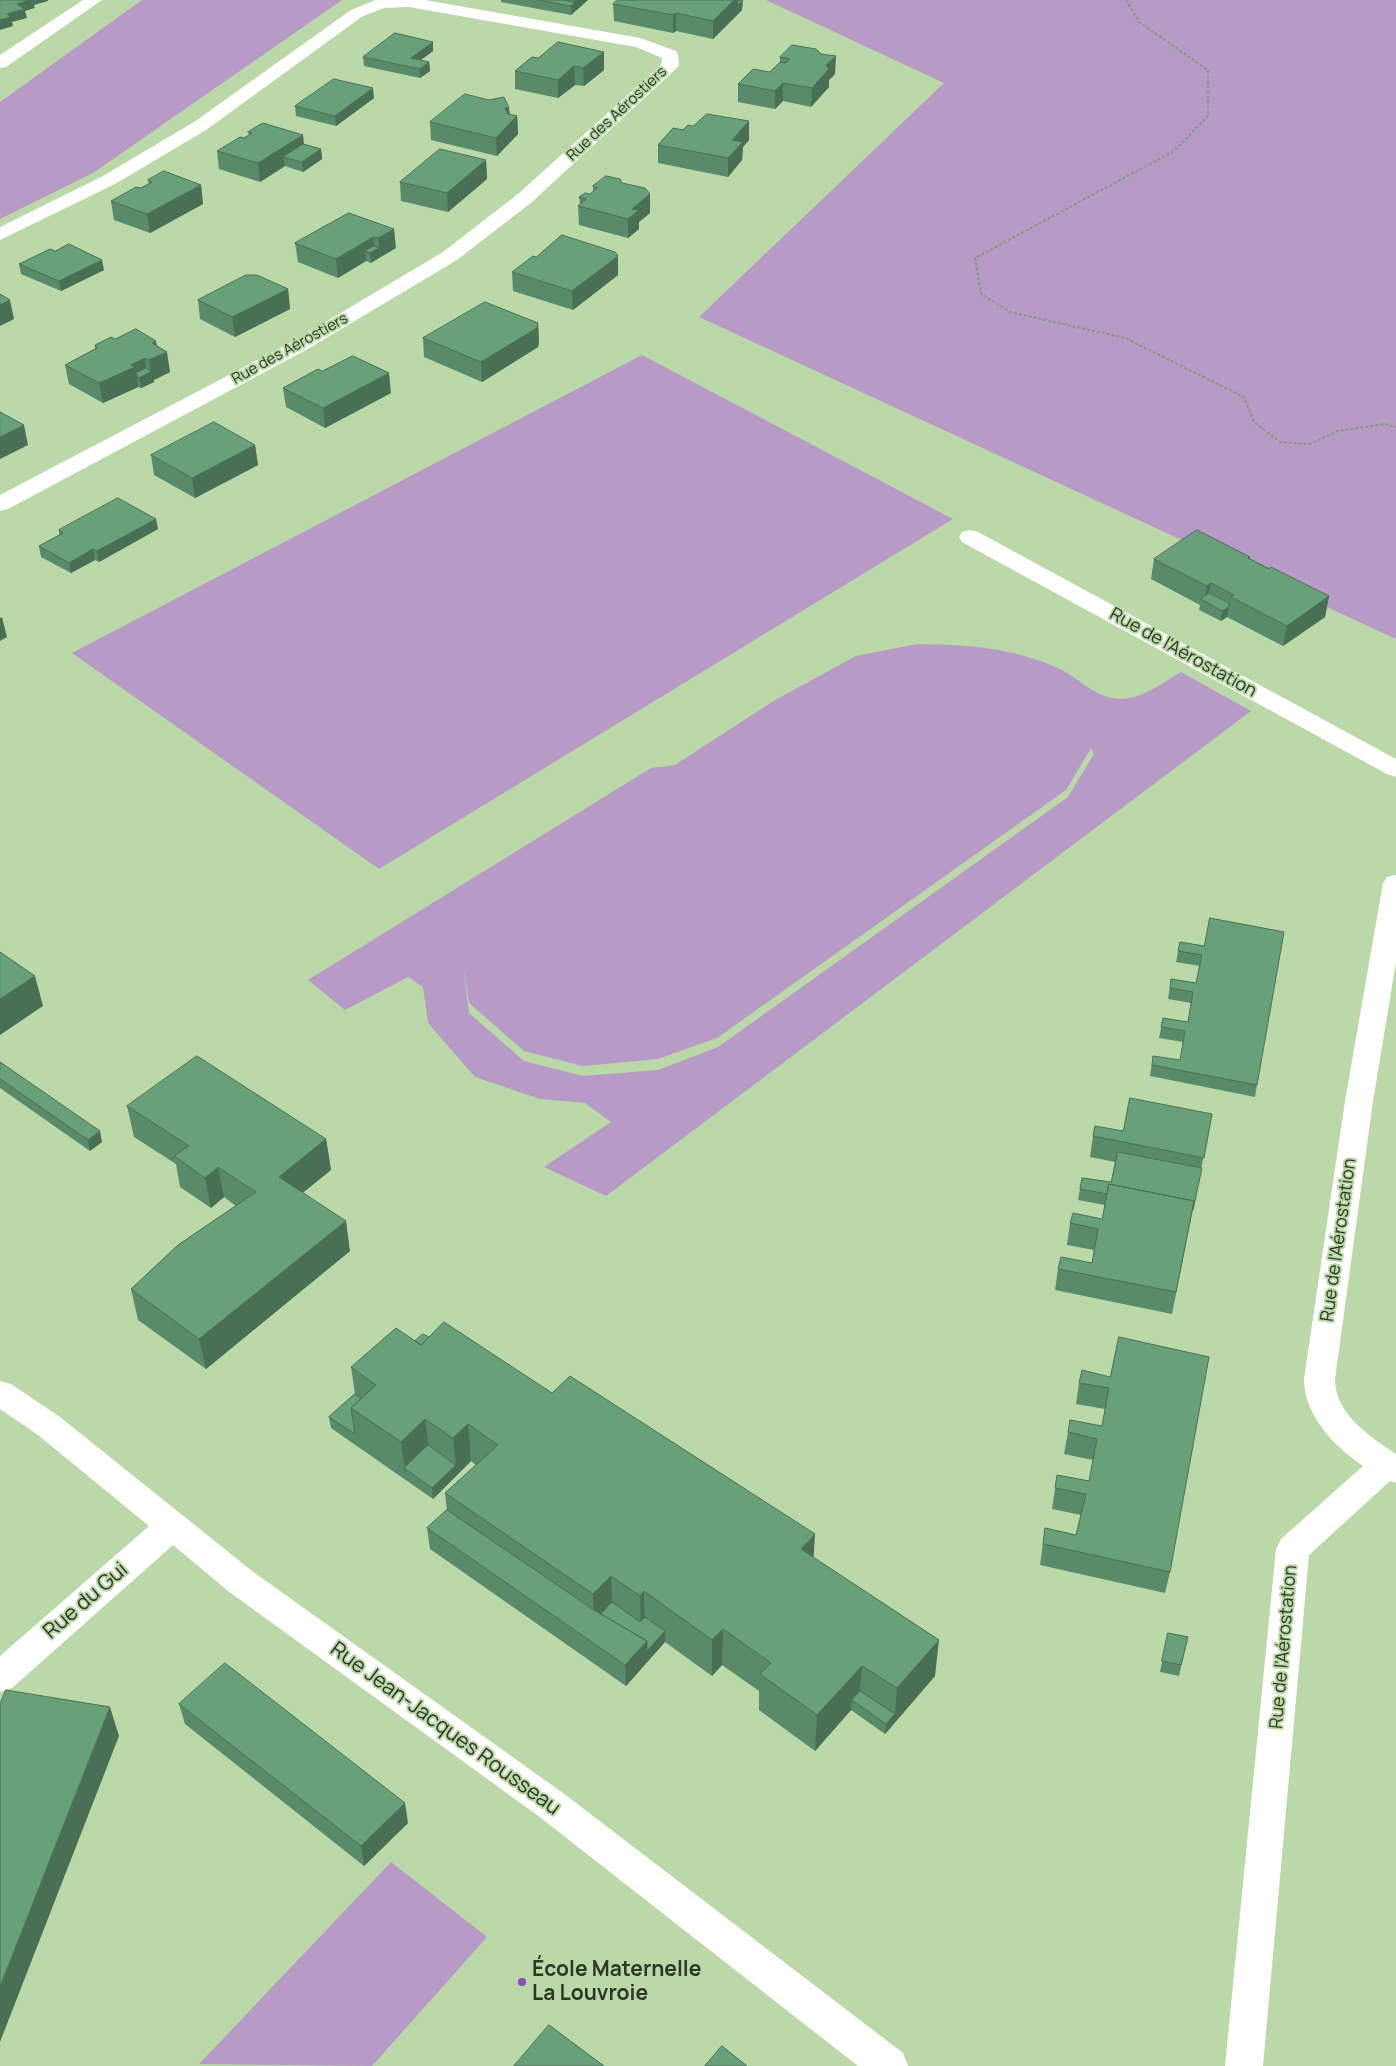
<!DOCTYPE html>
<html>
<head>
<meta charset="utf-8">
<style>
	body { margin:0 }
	canvas { display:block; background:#bbd8a9 }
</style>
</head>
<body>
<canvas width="1396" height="2066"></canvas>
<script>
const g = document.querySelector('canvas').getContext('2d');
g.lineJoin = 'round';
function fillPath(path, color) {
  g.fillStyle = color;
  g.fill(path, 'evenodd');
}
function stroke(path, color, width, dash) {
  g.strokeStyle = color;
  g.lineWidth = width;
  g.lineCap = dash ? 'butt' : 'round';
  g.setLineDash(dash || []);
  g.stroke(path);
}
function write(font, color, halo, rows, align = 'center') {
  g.font = font + ' Manrope,sans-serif';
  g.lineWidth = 4;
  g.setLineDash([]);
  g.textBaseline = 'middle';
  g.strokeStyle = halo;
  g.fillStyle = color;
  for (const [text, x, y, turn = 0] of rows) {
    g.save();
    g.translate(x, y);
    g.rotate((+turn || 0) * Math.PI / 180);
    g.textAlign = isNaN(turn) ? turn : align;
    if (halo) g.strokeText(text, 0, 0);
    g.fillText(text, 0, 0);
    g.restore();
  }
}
const green = new Path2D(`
	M142,0H342L93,173L0,219V102Z
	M766,0H1396V639L699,317L944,83Z
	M642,355L953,519L379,869L72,653Z
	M917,644C969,645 1013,647 1062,670C1079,679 1092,694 1112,698C1138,703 1160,684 1181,672L1251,711L606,1196L544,1167L611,1122L585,1103L540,1099L475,1077L428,1023L423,987L408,977L345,1010L308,980L651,768L675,765L775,700L856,656ZM1091,748L1094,754L1068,797L718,1047L658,1070L583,1076L524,1061L469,1013L463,964L469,1003L524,1051L583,1066L658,1059L717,1038L1066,790Z
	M391,1862L487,1937L372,2066L199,2064Z`);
const path = new Path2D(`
	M1126,0L1139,22L1208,70V116L1174,151L975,258L981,294L1010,312L1125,338L1244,397L1254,422L1280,442L1310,444L1338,431L1385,424L1396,427`);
const minor = new Path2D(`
	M83,0H102L6,67L0,68V55Z
	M375,0H425L640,38L676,51L678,55L679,66L532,202L457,260L306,350L8,509L0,511V495L292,342L443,252L518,194L661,65L662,58L636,47L409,7L384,8L363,16L206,130L115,184L0,240V227L103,176L194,122L351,10Z
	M970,530L978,532L1396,759V777L1387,774L962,542L959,537L962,532Z
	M1396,875V962L1373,1101L1335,1379C1335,1414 1369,1436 1396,1454V1483L1390,1481L1309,1555L1263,2066H1225L1276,1549L1281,1539L1363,1466C1335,1447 1304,1416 1304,1379L1345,1101L1383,883L1387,877Z
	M0,1381L11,1384L60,1417L252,1571L563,1793L903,2053L908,2066H858L537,1815L228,1591L173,1545L12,1688L0,1692V1656L149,1526L38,1435L0,1409Z`);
const wall = new Path2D(`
	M501,0H588L571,15L501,2Z
	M739,0L742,10L713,39L676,31L673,33L614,21L613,4Z
	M433,42V51L421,60L429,62L430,71L420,78L364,66L363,57Z
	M604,52V70L584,86L575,85L558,98L515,89V71L538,58Z
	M821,54L835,74L829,80V87L811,107L783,101L775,109L738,102V84L770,72L780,62V57Z
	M374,98L336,126L296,116L295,106Z
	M509,108L510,114L517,116L518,134L497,156L431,140L430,122Z
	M248,132L304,144L321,149L322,159L303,172L285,166L260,182L219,169L217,151L244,138L249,135Z
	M749,140L743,147L742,160L728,177L658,163V145Z
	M486,160L487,179L448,212L401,201L400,182Z
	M148,180L201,185L203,204L150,233L114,220L111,201L141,188L149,184Z
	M622,183L650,194V213L639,222V229L628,238L579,225L578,206L580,204L579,197L590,194L593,191V186Z
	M349,213L396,248L371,263L366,261L338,278L298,262L295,243Z
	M19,264L104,270L61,291L21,274Z
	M512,272L618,275L573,310L513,291Z
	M288,289L290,309L235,337L200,319L198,300Z
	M538,323L539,343L538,347L482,382L424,357L423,338Z
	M115,339L157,346L170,372L154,380V382L141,388L138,387L103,403L69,384L65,365L95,349V345Z
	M322,371L391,393L325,428L286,407L283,388Z
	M255,445L258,465L195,498L154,475L151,455Z
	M158,529L99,562L95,560L71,573L41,557L39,546L59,535V530Z
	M1154,559H1250L1329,596L1325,617L1283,646L1227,617L1221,621L1199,610L1200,605L1151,579Z
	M1180,942L1204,946L1257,1085L1255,1097L1150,1076L1153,1056L1180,1060L1183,1042L1159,1038L1163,1018L1188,1022L1191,1003L1168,999L1171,979L1196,983L1200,966L1176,962Z
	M0,1062L102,1142L90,1151L0,1088Z
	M127,1106L326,1139L331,1170L302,1193L350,1251L206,1369L138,1320L131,1289L236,1206L224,1197L211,1208L180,1187L176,1164L134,1137Z
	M1212,1114L1172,1314L1055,1290L1058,1269L1092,1263L1094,1250L1067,1245L1070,1223L1102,1219L1105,1205L1078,1200L1082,1178L1111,1182L1115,1162L1090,1157L1093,1136Z
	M429,1337L552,1393L813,1557L935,1676L885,1734L851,1710L815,1751L759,1710V1691L722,1665L712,1676L665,1642L626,1686L430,1549L427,1528L447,1510L445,1493L476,1465L471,1461L433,1499L331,1428L329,1417L355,1394L351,1367Z
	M1110,1377L1170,1572L1165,1593L1040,1565L1045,1528L1076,1535L1081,1515L1052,1509L1057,1475L1089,1481L1093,1460L1064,1454L1068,1432L1102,1426L1105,1409L1076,1404L1079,1383Z
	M1168,1633L1188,1637L1179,1676L1160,1672Z
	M179,1704L408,1823L364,1866L185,1724Z`);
const shadedWall = new Path2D(`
	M30,0H48V1L34,5L35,8L25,11L27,18L12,22L13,26L0,30V20L7,14L17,4Z
	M575,0H588L571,15V6L575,2Z
	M734,0H738V14L713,39V21Z
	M743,1L742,10L738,14V5Z
	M676,13V31L673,33V15Z
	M433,42V51L411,67V58Z
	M604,52V70L584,86L583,68Z
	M836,56L835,74L829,80V87L811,107L812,88L826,65Z
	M429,62L430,71L420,78V69Z
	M574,66L575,85L558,98V80Z
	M783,83V101L775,109V91Z
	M373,88L374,98L336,126L335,116Z
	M505,108H509L510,123L517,116L518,134L497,156L496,138Z
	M749,121V140L743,147L742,160L728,177V158L732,140Z
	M303,135L305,153L283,157L285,166L260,182L258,163Z
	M321,149L322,159L303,172L302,162Z
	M486,160L487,179L448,212L447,193Z
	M201,185L203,204L150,233L147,214Z
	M650,194V213L639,222V229L628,238V219L632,209Z
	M394,229L396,248L380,257L378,238Z
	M373,237L375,250L379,248L380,257L371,263L370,253L365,251L366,261L338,278L336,259Z
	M618,256V275L573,310L572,291Z
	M102,260L104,270L61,291L59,281Z
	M288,289L290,309L235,337L232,317Z
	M10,300L14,319L0,326V305Z
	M538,323L539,343L538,347L482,382L481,362Z
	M156,341L159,356L167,352L170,372L154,380V382L141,388L139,378L137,377L138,387L103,403L99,383L131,365L145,358L147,374L151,372L149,360L152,343Z
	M389,373L391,393L325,428L323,408Z
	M24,425L28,445L0,459V437Z
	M255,445L258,465L195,498L192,478Z
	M156,519L158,529L99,562L97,551Z
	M93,549L95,560L71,573L69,563Z
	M1211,583L1207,603L1204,601L1207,586Z
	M1329,596L1325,617L1283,646L1287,626Z
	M1229,607L1227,617L1221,621L1222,611Z
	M2,617L7,637L0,641V618Z
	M35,976L43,1006L0,1035V999Z
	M100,1131L102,1142L90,1151L88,1140Z
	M326,1139L331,1170L284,1208L279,1177Z
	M218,1167L224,1197L211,1208L205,1178Z
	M346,1221L350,1251L206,1369L199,1339Z
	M425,1419L430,1456L404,1468L406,1479L401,1442Z
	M468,1424L471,1461L433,1499L432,1488L456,1465L453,1438Z
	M815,1534L813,1571L801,1549Z
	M611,1576L613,1613L594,1620L593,1594Z
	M644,1591L645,1628L641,1632L640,1596Z
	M723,1629L722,1665L712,1676V1640Z
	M665,1631V1642L626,1686L625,1665L647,1641Z
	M939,1640L935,1676L885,1734L886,1724L895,1714L897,1688Z
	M862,1666L859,1702L852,1700L851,1710L815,1751L817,1715Z
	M110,1707L119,1736L0,2042V1987Z
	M405,1803L408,1823L364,1866L361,1846Z`);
const building = new Path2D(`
	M0,0H30L17,4L25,9L7,14L11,17L0,20Z
	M539,0H563L575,2L571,6Z
	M617,0H734L713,21L676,13L673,15L613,4Z
	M738,0L743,1L738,5Z
	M395,33L433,42L411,58L429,62L420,69L363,57Z
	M558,42L604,52L583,68L574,66L558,80L515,71L532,57L538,58Z
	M792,45L816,49L821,54L836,56L826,65L829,69L812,88L783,83L775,91L738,84L753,69L770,72L780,62L786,63L790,59L780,57Z
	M334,79L373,88L335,116L295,106Z
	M465,94L489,100L504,97L509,108H505L508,114L517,116L496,138L430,122Z
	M707,114L749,121L732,140L743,142L728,158L658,145L673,128L683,130L688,125L693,126Z
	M263,123L303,135L258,163L217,151L240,137L244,138L252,133L248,132Z
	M303,144L321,149L302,162L283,157Z
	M440,149L486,160L447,193L400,182Z
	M164,171L201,185L147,214L111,201L136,187L141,188L152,182L148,180Z
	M606,176L620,179L622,183L645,188L650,194L632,209L639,210L628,219L578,206L586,199L579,197L585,193L590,194L597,188L593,186Z
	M349,213L394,229L378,238L373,237L336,259L295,243Z
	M562,235L615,252L618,256L572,291L512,272L533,256L536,257Z
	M69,244L102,260L59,281L19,264L50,249L55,251Z
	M374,246L379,248L370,253L365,251Z
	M246,275H257L288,289L232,317L198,300Z
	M0,294L10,300L0,305Z
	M485,302L538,323L537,328L481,362L423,338Z
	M136,329L156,341L152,343L167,352L149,360L145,358L131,365L135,367L99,383L65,365L97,348L95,345L111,337L115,339Z
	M353,356L389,373L323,408L283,388L318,369L322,371Z
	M146,368L152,371L139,378L137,377L136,373Z
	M0,412L24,425L0,437Z
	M214,422L255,445L192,478L151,455Z
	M118,498L156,519L97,551L93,549L69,563L39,546L63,533L59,530Z
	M1197,530L1250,557L1248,558L1269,569L1271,567L1329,596L1287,626L1231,597L1234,595L1211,583L1207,586L1154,559Z
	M1209,593L1229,603V607L1222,611L1201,599Z
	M1210,918L1284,932L1257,1085L1152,1065L1153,1056L1180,1060L1185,1031L1161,1027L1163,1018L1188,1022L1193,992L1170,988L1171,979L1196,983L1202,955L1178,951L1180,942L1204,946Z
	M0,952L35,976L0,999Z
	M197,1056L326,1139L279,1177L346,1221L199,1339L131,1289L178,1245L256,1192L218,1167L205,1178L174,1156L189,1146L127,1106Z
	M0,1062L100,1131L88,1140L0,1079Z
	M1130,1098L1212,1114L1204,1158L1093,1136L1095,1126L1123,1131Z
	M1118,1152L1202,1168L1193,1210L1194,1201L1109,1184L1107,1194L1080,1189L1082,1178L1111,1182Z
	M1109,1184L1194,1201L1176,1292L1058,1269L1061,1257L1092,1263L1098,1229L1070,1223L1073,1213L1102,1219Z
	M444,1322L552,1393L570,1376L815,1534L801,1549L939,1640L897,1688L862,1666L817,1715L760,1674L771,1663L723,1629L712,1640L644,1591L640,1596L611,1576L593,1594L445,1493L498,1445L468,1424L453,1438L425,1419L401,1442L351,1408L376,1385L351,1367L396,1328L421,1345Z
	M423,1334L429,1337L421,1345L415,1341Z
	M1119,1337L1209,1357L1170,1572L1043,1544L1045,1528L1076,1535L1086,1494L1055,1488L1057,1475L1089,1481L1097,1439L1068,1432L1070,1420L1102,1426L1109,1388L1079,1383L1082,1370L1110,1377Z
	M355,1394L361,1398L351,1408L355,1434L329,1417Z
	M428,1445L456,1465L432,1488L404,1468Z
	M447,1510L594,1610L647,1641L625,1665L427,1528Z
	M612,1602L640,1622L645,1617L665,1631L647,1651V1641L601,1614Z
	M1168,1633L1188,1637L1181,1665L1162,1661Z
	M225,1663L405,1803L361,1846L179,1704Z
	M6,1690L110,1707L0,1987V1704Z
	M860,1691L895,1714L886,1724L852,1700Z
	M549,2025L604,2066H514Z
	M722,2046L747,2066H705Z`);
const markers = [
	[522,1982,5,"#9447b8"]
];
const farStreetnames = [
	["Rue des Aérostiers",617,114,-43],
	["Rue des Aérostiers",290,349,-29]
];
const streetNames = [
	["Rue de l'Aérostation",1183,653,29],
	["Rue de l'Aérostation",1339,1240,-82],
	["Rue de l'Aérostation",1284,1647,-85]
];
const nearStreetnames = [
	["Rue du Gui",86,1601,-41],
	["Rue Jean-Jacques Rousseau",445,1729,36]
];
const nearPoinames = [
	["École Maternelle",532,1970],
	["La Louvroie",532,1994]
];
fillPath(green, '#b79ac6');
stroke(path, '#849a76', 2, [3, 2]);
fillPath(minor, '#fff');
fillPath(wall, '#598a69');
fillPath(shadedWall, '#497055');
fillPath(building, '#68a07a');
stroke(building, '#497055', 1);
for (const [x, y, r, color] of markers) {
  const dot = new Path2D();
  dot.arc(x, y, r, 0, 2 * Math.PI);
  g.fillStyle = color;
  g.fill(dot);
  stroke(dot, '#bbd8a9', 2);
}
write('15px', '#2d3825', '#bbd8a9', farStreetnames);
write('18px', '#2d3825', '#bbd8a9', streetNames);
write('21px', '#2d3825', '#bbd8a9', nearStreetnames);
write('bold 21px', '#2d3825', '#bbd8a9', nearPoinames, 'left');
</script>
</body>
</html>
